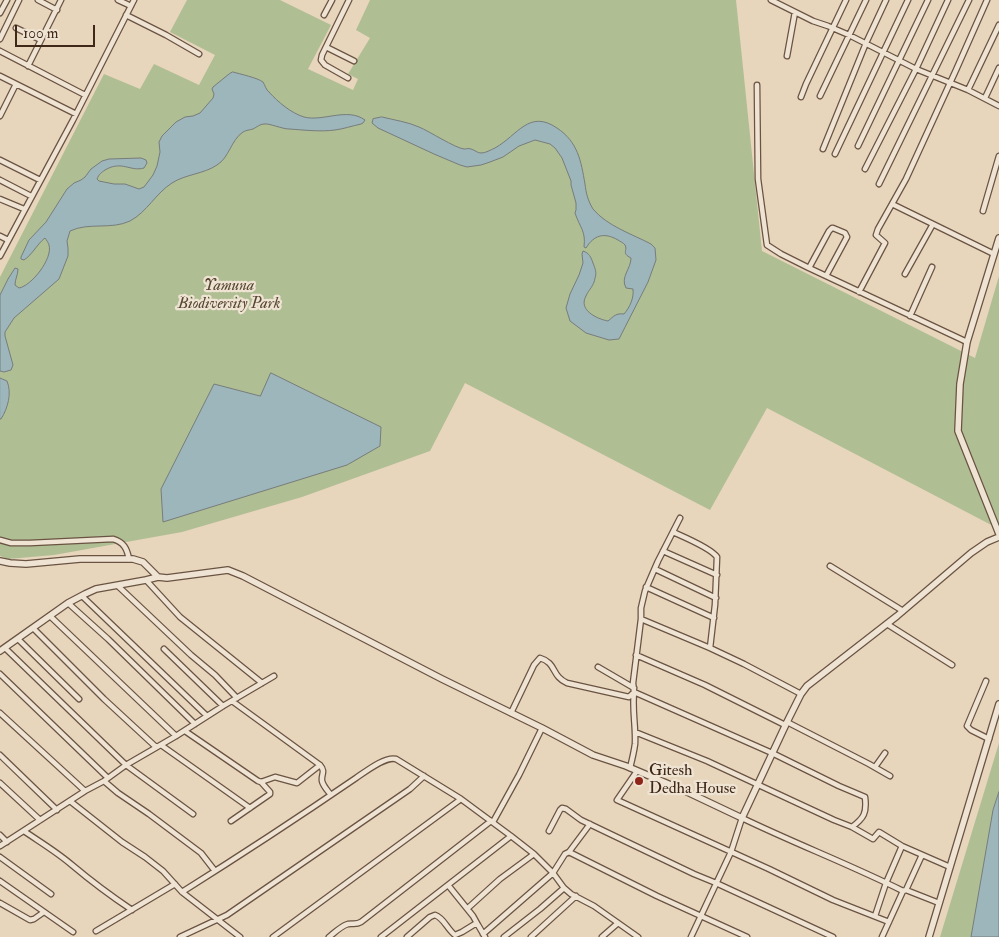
<!DOCTYPE html>
<html>
<head>
<meta charset="utf-8">
<style>
	body { margin:0 }
	#map { position:relative; width:999px; height:937px; overflow:hidden; background:#e7d5bc; font-family:"IM FELL Double Pica",serif }
	canvas { display:block }
	.scale { position:absolute; left:15px; top:25px; width:80px; height:22px; box-sizing:border-box; border:2px solid #402819; border-top:0; padding-left:6px; font-size:15px; line-height:18px; white-space:nowrap; color:#402819; -webkit-text-stroke:4px #efe4d3; paint-order:stroke }
</style>
</head>
<body>
<div id="map">
<canvas width="999" height="937"></canvas>
<div class="scale">100 m</div>
</div>
<script>
const g = document.querySelector('canvas').getContext('2d');
g.lineJoin = 'round';
function fillPath(path, color) {
  g.fillStyle = color;
  g.fill(path, 'evenodd');
}
function stroke(path, color, width, dash) {
  g.strokeStyle = color;
  g.lineWidth = width;
  g.lineCap = dash ? 'butt' : 'round';
  g.setLineDash(dash || []);
  g.stroke(path);
}
function write(font, color, halo, rows, align = 'center') {
  g.font = font + ' "IM FELL Double Pica",serif';
  g.lineWidth = 4.5;
  g.setLineDash([]);
  g.textBaseline = 'middle';
  g.strokeStyle = halo;
  g.fillStyle = color;
  for (const [text, x, y, turn = 0] of rows) {
    g.save();
    g.translate(x, y);
    g.rotate((+turn || 0) * Math.PI / 180);
    g.textAlign = isNaN(turn) ? turn : align;
    if (halo) g.strokeText(text, 0, 0);
    g.fillText(text, 0, 0);
    g.restore();
  }
}
const green = new Path2D(`
	M187,0H280L331,25L308,69L353,90L358,79L348,74L370,38L356,30L370,0H736L762,251L975,358L999,276V529L767,408L710,510L465,383L430,451L302,497L182,532L54,555L8,559L0,556V277L104,74L140,89L154,64L199,85L215,55L170,32Z
	M999,743V937H940Z`);
const water = new Path2D(`
	M233,72C240,74 258,78 263,82C265,85 266,90 269,92C278,102 291,113 304,117C323,122 347,107 365,120L363,123L361,124C352,126 343,129 335,130C320,132 304,130 289,129C282,129 269,123 264,124C260,124 257,127 253,129C250,130 246,130 243,132C231,140 229,158 217,165C204,174 186,174 172,183C156,193 147,212 130,221C111,230 89,222 70,231L67,241L68,248V256L59,279L14,318L5,332V336L13,365L11,370L4,372L0,371V295L8,279L15,268L18,269C18,275 15,279 15,285L19,288C31,286 53,259 49,245C49,244 46,239 45,238C37,244 33,254 24,260L21,259V257L29,240L46,222L67,189L74,183L81,180L85,177L91,169L102,161L109,159L141,158L146,160L147,163L144,168C130,172 122,160 105,170C101,173 99,174 97,179L99,181L114,184H125L139,189L144,187L153,175L157,166L160,152L159,142L162,136L176,122L185,117L193,116L200,113L213,98L214,94L212,89L213,87L229,74Z
	M382,117C394,120 408,122 419,127C429,131 455,148 464,149C466,149 468,148 471,149C475,150 477,153 481,153C486,153 490,150 495,148C518,135 529,109 557,128C578,142 581,161 585,184C586,193 588,201 593,209C607,226 632,234 651,244L655,248L656,260L648,282L619,339L609,340L586,333L570,321L566,308L570,294L579,275L583,263L582,254L583,251C589,253 591,257 593,263C595,268 597,273 595,278C594,286 589,289 586,296C578,310 597,319 608,321C614,316 616,313 624,314C630,307 634,298 633,289L626,288C620,277 631,269 631,258C621,253 628,251 625,245C624,243 619,241 618,240C604,232 594,235 586,248L584,247C586,231 580,228 575,213L576,210V203L571,185V181L562,158L555,148L550,144L535,140L519,146L503,157L490,162L481,165L467,167L460,165L434,154L378,128L372,123L373,119Z
	M271,373L381,427L380,446L347,465L163,522L161,489L214,384L260,396Z
	M0,378L7,381C12,393 8,408 1,419H0Z
	M999,792V937H971L993,810Z`);
const minor = new Path2D(`
	M38,0L57,10
	M118,0L131,6
	M771,0L813,21L828,26L849,35L916,69L968,90L999,106
	M0,13L7,0
	M126,15L166,35L199,54
	M324,15L332,0
	M16,28L41,40
	M0,39L19,0
	M326,47L354,61
	M0,51L85,95
	M787,56L795,12
	M28,66L61,0
	M0,76L76,114
	M348,78L325,65L321,60L322,55L349,0
	M757,85L758,179L767,245L781,254L809,268L967,342
	M968,90L999,25
	M820,96L866,0
	M801,97L806,84L846,0
	M985,98L999,68
	M0,116L16,84
	M858,146L928,0
	M823,149L866,43L886,0
	M835,154L908,0
	M0,160L40,180
	M865,169L916,69L948,0
	M0,180L31,196
	M879,184L969,0
	M0,199L24,209
	M892,204L994,254
	M983,211L999,156
	M0,236L8,240
	M0,256L73,120L134,0
	M809,268L829,231L832,228H833L845,233L847,237L826,276
	M905,274L933,224
	M859,292L885,243L876,235L878,229L906,179L956,70L987,0
	M910,316L932,267
	M680,518L658,561L645,591L641,608V619L633,683L634,692L772,753L839,786L865,797C867,813 864,818 852,827
	M673,532C684,537 711,548 717,557L715,605L710,648
	M0,540L11,543H30L113,539C124,542 127,549 129,559
	M663,551L717,575
	M830,566L903,611
	M655,569L716,598
	M146,580L180,617L262,683
	M118,586L191,655L215,675L237,698
	M646,587L714,618
	M82,596L207,716
	M68,603L108,639L195,724
	M50,616L176,736
	M641,619L710,648L744,664L801,694
	M887,624L952,665
	M33,628L104,699L156,747
	M18,639L79,699
	M5,648L126,765L193,814
	M164,649L223,706
	M636,655L705,685L785,725
	M598,667L634,688
	M0,674L108,778
	M986,681L967,726L971,730L989,739
	M232,701L320,765C326,772 321,774 322,781C323,786 328,791 331,795
	M0,713L85,791
	M511,713L534,665L540,658C557,663 551,676 567,683L629,697L634,692
	M787,722L869,764L890,776
	M185,731L258,781L261,782L275,777L297,783L320,765
	M635,732L707,761L834,820L852,827L873,839L879,832L902,846L950,867
	M161,745L250,808
	M0,755L57,810
	M875,767L885,753
	M630,768C632,760 634,752 635,744C636,727 632,710 634,692
	M637,771L617,800L769,869L833,900L889,922
	M104,781L118,793L149,814L201,853L215,871
	M0,783L40,820
	M70,801L122,842L145,857L163,871L182,892L240,937
	M231,821L270,794V792L261,782
	M493,822L519,775L542,728
	M24,831C40,842 57,852 72,865C91,881 111,896 132,910
	M549,831L560,810L562,808L566,809L581,820L694,874L716,883L833,937
	M0,835L7,842
	M0,846L85,791L104,781L126,765L176,736L223,706L274,676
	M569,852L590,824
	M0,857L51,894
	M0,881L73,932
	M448,885L473,916L478,925
	M906,890L939,903
	M182,892C241,855 299,817 356,778C365,772 385,756 396,759L461,799L511,836L534,854L553,873L564,888L571,894L594,906L638,937
	M0,903L30,920L34,919L44,912
	M468,908L500,879L534,854
	M875,916L886,883L902,846
	M96,931L175,884
	M483,934L553,873L565,854L569,852L657,896L747,937
	M180,937L227,915L410,789L424,776
	M273,937L461,799
	M329,937C334,933 341,926 348,924C353,923 356,925 361,922L491,821
	M381,937L511,836
	M407,937L430,917L435,915C444,918 447,929 455,935L462,932L475,924L478,925L485,937
	M504,937L540,909L564,888
	M531,937L576,896
	M602,937L618,923
	M691,937L731,852L742,818C796,844 851,865 903,891
	M882,937L903,891L906,890L922,855`);
const tertiary = new Path2D(`
	M999,238L967,342L960,384L958,431L999,534
	M0,561L10,563L26,564L80,559H133L143,562L158,577L167,578L228,570L243,576L442,679L542,728L593,755L626,766L685,791L742,818L787,722L801,694L807,686L897,616L971,553L987,542L999,537
	M0,651L68,603L85,594L96,589L146,580L158,577
	M929,937L999,704`);
const markers = [
	[639,781,5,"#8f2418"]
];
const parkNames = [
	["Yamuna",229,287],
	["Biodiversity Park",229,305]
];
const poiNames = [
	["Gitesh",649,772],
	["Dedha House",649,790]
];
fillPath(green, '#b0be94');
fillPath(water, '#9cb6bc');
stroke(water, '#777d7b', 1);
stroke(minor, '#6a5342', 7);
stroke(tertiary, '#6a5342', 8);
stroke(minor, '#efe4d3', 4.5);
stroke(tertiary, '#efe4d3', 5.5);
for (const [x, y, r, color] of markers) {
  const dot = new Path2D();
  dot.arc(x, y, r, 0, 2 * Math.PI);
  g.fillStyle = color;
  g.fill(dot);
  stroke(dot, '#efe4d3', 2);
}
write('italic 16px', '#564632', '#efe4d3', parkNames);
write('16px', '#402819', '#efe4d3', poiNames, 'left');
</script>
</body>
</html>
